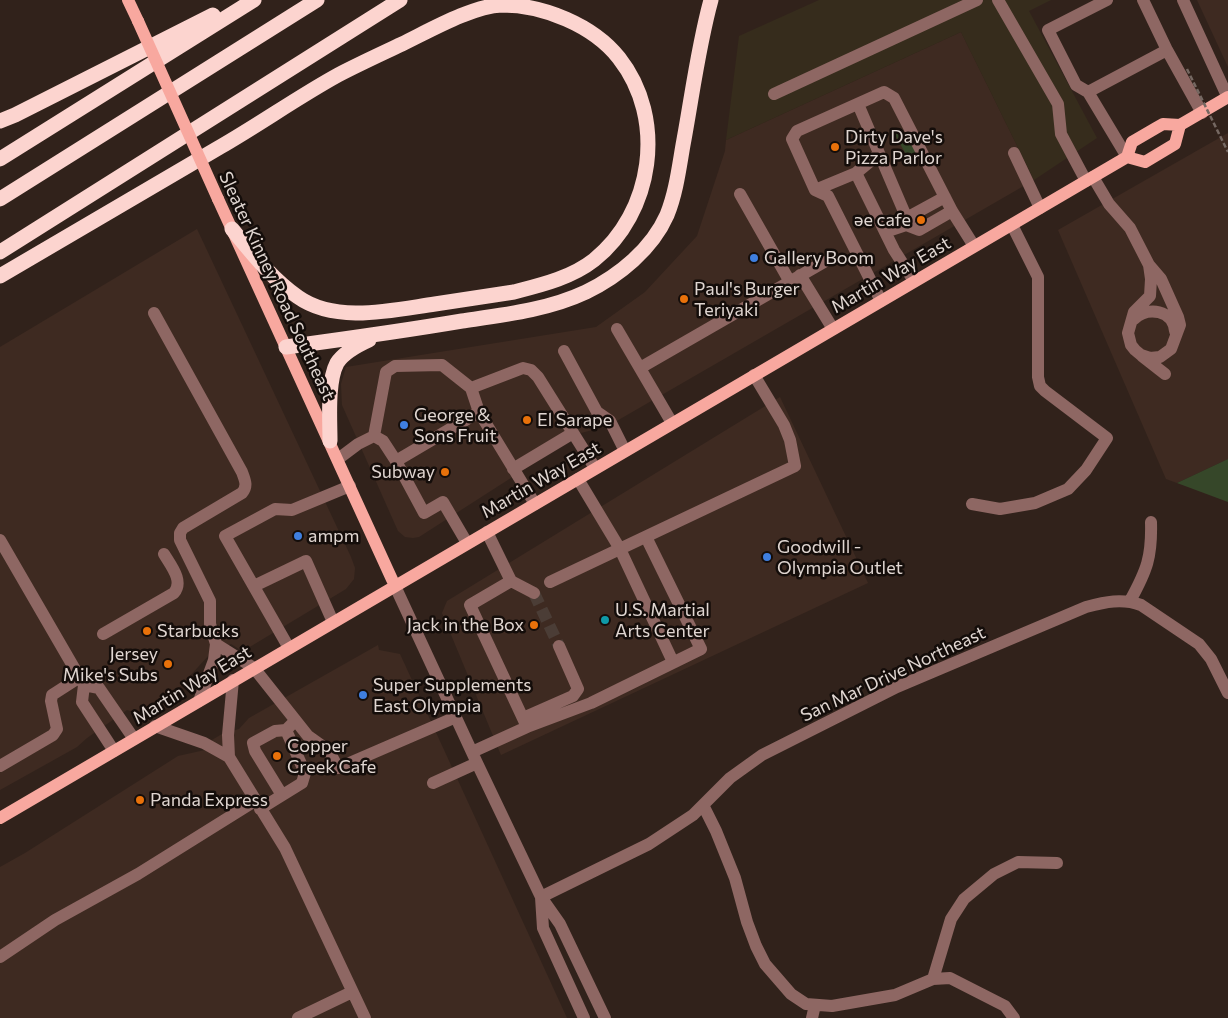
<!DOCTYPE html>
<html>
<head>
<meta charset="utf-8">
<style>
	body { margin:0 }
	canvas { display:block; background:#31221b }
</style>
</head>
<body>
<canvas width="1228" height="1018"></canvas>
<script>
const g = document.querySelector('canvas').getContext('2d');
g.lineJoin = 'round';
function fillPath(path, color) {
  g.fillStyle = color;
  g.fill(path, 'evenodd');
}
function stroke(path, color, width, dash) {
  g.strokeStyle = color;
  g.lineWidth = width;
  g.lineCap = dash ? 'butt' : 'round';
  g.setLineDash(dash || []);
  g.stroke(path);
}
function write(font, color, halo, rows, align = 'center') {
  g.font = font + ' Commissioner,sans-serif';
  g.lineWidth = 5;
  g.setLineDash([]);
  g.textBaseline = 'middle';
  g.strokeStyle = halo;
  g.fillStyle = color;
  for (const [text, x, y, turn = 0] of rows) {
    g.save();
    g.translate(x, y);
    g.rotate((+turn || 0) * Math.PI / 180);
    g.textAlign = isNaN(turn) ? turn : align;
    if (halo) g.strokeText(text, 0, 0);
    g.fillText(text, 0, 0);
    g.restore();
  }
}
const built = new Path2D(`
	M1197,0H1228V67Z
	M961,32L1034,180L608,426L581,433L419,537L413,538L405,537L398,531L342,405L341,384L346,367L596,327L645,292L697,236L725,151L726,140Z
	M1228,133V459L1177,483L1166,479L1058,230Z
	M197,229L351,557L355,568L354,579L346,589L248,648L239,649L231,644L209,655L177,690L142,710L134,712L127,710L87,738L77,747L0,790V347Z
	M780,397L868,583L501,755L442,613L447,601Z
	M378,645L379,650L400,654L567,1018H0V867L25,853L178,756L205,750L212,740L222,734L239,729L249,718Z`);
const industrial = new Path2D(`
	M819,0H1051L1029,11L1097,138L1034,180L961,32L726,140L739,36Z`);
const green = new Path2D(`
	M913,132L919,142L912,165L894,133Z
	M1228,459V502L1177,483Z`);
const minorTunnel = new Path2D(`
	M534,593L559,646`);
const minor = new Path2D(`
	M998,0L1058,104L1061,134L1086,181
	M1107,0L1048,30L1076,85L1088,92L1127,157
	M1143,0L1167,50
	M1183,0L1228,98
	M1088,92L1167,50L1202,113
	M774,94L977,0
	M858,104L905,214L906,225L885,232
	M1014,153L1040,208
	M856,173L894,250L914,281
	M1093,177L1109,204L1130,228L1149,265L1161,279L1178,317L1180,325L1171,349L1160,357L1150,358L1141,355L1135,350L1131,345L1128,333L1134,312L1150,296L1151,279L1149,265
	M815,190L856,173L879,154
	M740,194L790,282
	M945,197L912,215L906,225L919,230L952,211
	M800,275L833,329
	M881,301L828,196L815,190L792,139L797,131L884,92L894,98L952,211L974,246
	M154,313L242,472C245,480 248,486 242,493L183,528L180,533V540L210,601V624L216,644L214,660L199,701
	M1134,319C1148,306 1173,310 1175,331
	M617,329L672,423
	M564,351L597,412L610,421L625,451
	M1142,356L1165,374
	M640,368L824,262
	M374,436L386,372L395,366L442,365L471,388
	M374,436L383,441L396,461
	M338,459L358,444L374,436
	M513,469L573,433
	M578,479L620,549L673,662
	M535,504L479,412L471,388L523,368L531,370L538,377L595,468
	M972,504L1000,509L1035,503L1068,489L1086,470L1107,438L1045,391L1040,386L1038,377V277L1012,225
	M487,532L511,581L534,593
	M0,540L84,685
	M467,543L443,502L424,513L396,461L479,412
	M511,581L470,605L527,727
	M550,582L795,466L790,440L784,425L754,375
	M254,586L306,561L333,622
	M395,586L477,763L541,897L560,924L605,1018
	M1130,601C1147,570 1152,557 1151,522
	M103,634L174,593C184,581 171,566 164,554
	M216,644L254,668L308,736L329,751L338,768L456,717
	M289,648L225,536L275,509L292,510L350,486
	M233,680L228,735L229,757L285,848L365,1018
	M523,718L573,696L578,689L559,646
	M155,726L204,743L229,757
	M114,751L82,702L84,685L99,688L134,739
	M472,752L527,727L591,703L701,649L646,537
	M0,766L53,735L57,729L51,701L52,695L80,677
	M433,783L477,763
	M282,795L255,751L253,743L275,731L286,730
	M703,805L716,831L735,878L747,922L756,946L765,964L791,994L806,1004L832,1006L895,995L933,979L950,978L1005,1006L1014,1018
	M260,809L302,783L305,773L286,730L295,721
	M541,897L649,844L693,815L730,778L762,755L897,687L1086,607C1105,602 1122,598 1141,605L1199,644L1211,659L1228,693
	M541,897L543,928L584,1018
	M0,957L55,920L138,874L255,801
	M933,979L951,919L964,899L994,874L1018,862L1057,863
	M298,1018L352,992
	M812,1018L815,1005`);
const major = new Path2D(`
	M128,0L138,21
	M1127,157L1145,162L1175,144L1180,125
	M218,199L395,586
	M0,818L1086,181L1127,157L1132,142L1156,128L1163,124L1180,125L1228,97`);
const highway = new Path2D(`
	M0,121L15,115L213,15
	M0,159L254,0
	M0,199L317,0
	M0,252L400,0
	M0,276C74,233 147,190 220,147C260,124 298,97 338,75C359,64 381,54 402,44C429,31 472,6 502,5C543,5 593,25 619,58C667,119 653,213 594,260C571,278 541,285 514,292C487,296 461,300 435,304C393,310 336,324 298,297C272,279 252,253 232,229
	M286,347C345,339 403,331 462,321C503,315 548,310 586,292C619,276 652,249 667,215C676,193 679,168 683,145C692,97 698,47 711,0
	M330,441C330,420 327,382 337,363C344,352 358,345 369,340`);
const pathBridge = new Path2D(`
	M1187,69L1228,152`);
const majorBridge = new Path2D(`
	M138,21L218,199`);
const markers = [
	[835,147,5,"#e8710a"],
	[921,220,5,"#e8710a"],
	[754,258,5,"#3f7fe0"],
	[684,299,5,"#e8710a"],
	[527,420,5,"#e8710a"],
	[404,425,5,"#3f7fe0"],
	[445,472,5,"#e8710a"],
	[298,536,5,"#3f7fe0"],
	[767,557,5,"#3f7fe0"],
	[605,620,5,"#0f9aa8"],
	[534,625,5,"#e8710a"],
	[147,631,5,"#e8710a"],
	[168,664,5,"#e8710a"],
	[363,695,5,"#3f7fe0"],
	[277,756,5,"#e8710a"],
	[140,800,5,"#e8710a"]
];
const poiNames = [
	["Dirty Dave's",845,137],
	["Pizza Parlor",845,158],
	["əe cafe",911,220,"right"],
	["Gallery Boom",764,258],
	["Paul's Burger",694,289],
	["Teriyaki",694,310],
	["George &",414,415],
	["Sons Fruit",414,436],
	["El Sarape",537,420],
	["Subway",435,472,"right"],
	["ampm",308,536],
	["Goodwill -",777,547],
	["Olympia Outlet",777,568],
	["U.S. Martial",615,610],
	["Arts Center",615,631],
	["Jack in the Box",524,625,"right"],
	["Starbucks",157,631],
	["Jersey",158,654,"right"],
	["Mike's Subs",158,675,"right"],
	["Super Supplements",373,685],
	["East Olympia",373,706],
	["Copper",287,746],
	["Creek Cafe",287,767],
	["Panda Express",150,800]
];
const streetNames = [
	["Martin Way East",891,275,-30],
	["Sleater Kinney Road Southeast",277,286,65],
	["Martin Way East",541,480,-30],
	["San Mar Drive Northeast",893,674,-25],
	["Martin Way East",192,685,-31]
];
fillPath(built, '#3e2a21');
fillPath(industrial, '#362c1c');
fillPath(green, '#364729');
stroke(minorTunnel, '#4b3d36', 12, [12, 6]);
stroke(minor, '#8e6763', 12);
stroke(major, '#f8a89f', 12);
stroke(highway, '#fcd4cf', 15);
stroke(pathBridge, '#756862', 2.5, [5, 2.5]);
stroke(majorBridge, '#f8a89f', 12);
for (const [x, y, r, color] of markers) {
  const dot = new Path2D();
  dot.arc(x, y, r, 0, 2 * Math.PI);
  g.fillStyle = color;
  g.fill(dot);
  stroke(dot, '#140d0a', 2);
}
write('18px', '#e0d6d1', '#140d0a', poiNames, 'left');
write('18px', '#e0d6d1', '#140d0a', streetNames);
</script>
</body>
</html>
